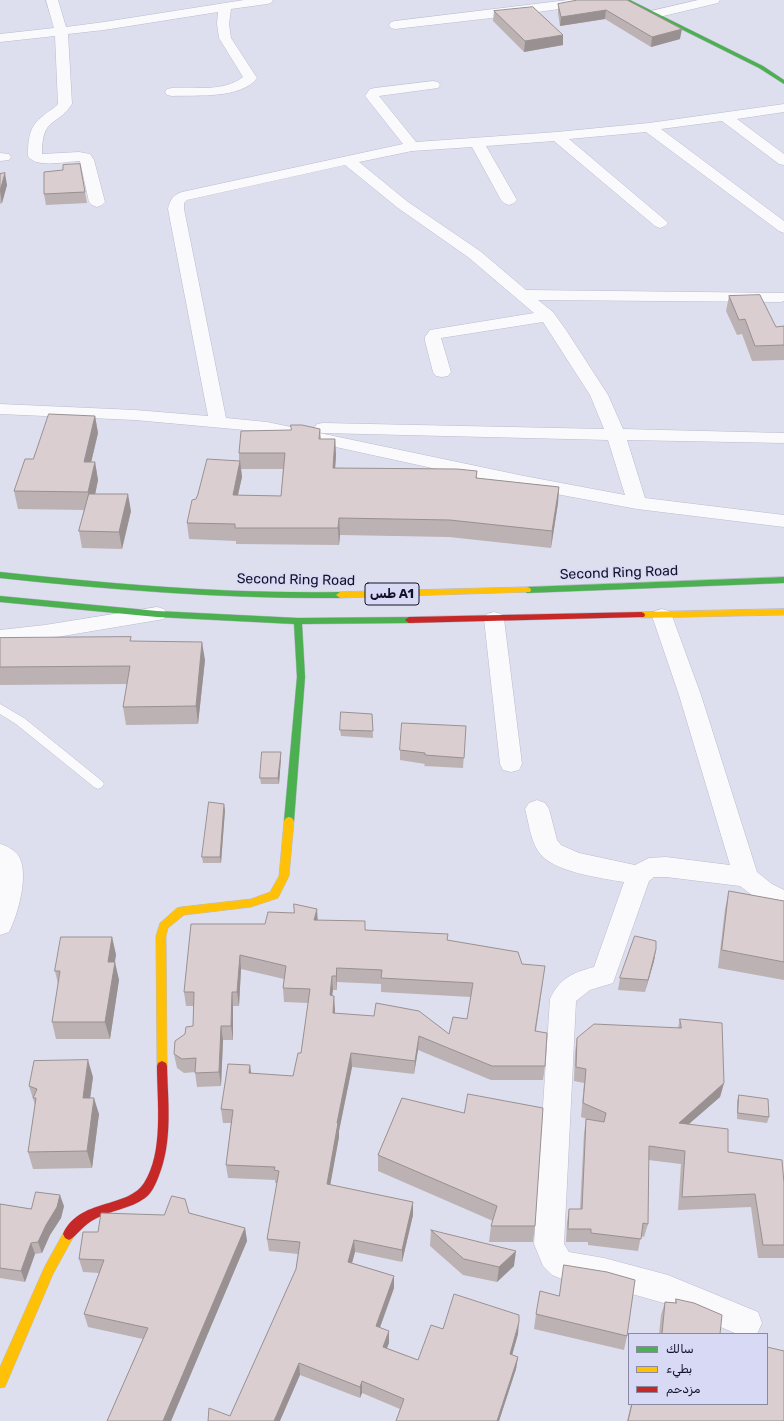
<!DOCTYPE html>
<html>
<head>
<meta charset="utf-8">
<style>
	body { margin:0 }
	#map { position:relative; width:784px; height:1421px; overflow:hidden; background:#dedfee; font-family:Rubik,Cairo,sans-serif }
	canvas { display:block }
	.legend { position:absolute; left:628px; top:1333px; width:140px; height:72px; box-sizing:border-box; background:#d7d9f5; border:1px solid #8989a4; margin:0; padding:5px 7px; list-style:none; font-size:12px; color:#13122a }
	.legend li { display:flex; align-items:center; gap:8px; height:20px }
	.legend b { width:20px; border:1px solid #8989a4 }
</style>
</head>
<body>
<div id="map">
<canvas width="784" height="1421"></canvas>
<ul class="legend">
<li><b style="height:5px;background:#4caf50"></b>سالك</li>
<li><b style="height:5px;background:#ffc107"></b>بطيء</li>
<li><b style="height:5px;background:#c62828"></b>مزدحم</li>
</ul>
</div>
<script>
const g = document.querySelector('canvas').getContext('2d');
g.lineJoin = 'round';
function stroke(path, color, width, dash) {
  g.strokeStyle = color;
  g.lineWidth = width;
  g.lineCap = dash ? 'butt' : 'round';
  g.setLineDash(dash || []);
  g.stroke(path);
}
function fillPath(path, color) {
  g.fillStyle = color;
  g.fill(path, 'evenodd');
}
function write(font, color, halo, rows, align = 'center') {
  g.font = font + ' Rubik,Cairo,sans-serif';
  g.lineWidth = 3;
  g.setLineDash([]);
  g.textBaseline = 'middle';
  g.strokeStyle = halo;
  g.fillStyle = color;
  for (const [text, x, y, turn = 0] of rows) {
    g.save();
    g.translate(x, y);
    g.rotate((+turn || 0) * Math.PI / 180);
    g.textAlign = isNaN(turn) ? turn : align;
    if (halo) g.strokeText(text, 0, 0);
    g.fillText(text, 0, 0);
    g.restore();
  }
}
const lane = new Path2D(`
	M0,704L24,718L102,781L104,784L102,787L98,789L94,787L16,724L0,714Z`);
const street = new Path2D(`
	M46,0H58L66,27L104,22L244,0H273L271,3L267,4L231,9L229,24L231,38L257,78C242,99 195,95 172,96L167,95L165,92L167,89L172,88C194,87 225,92 243,77L219,38L217,24L218,12L104,30L68,34L72,104C56,128 42,116 42,154L79,152L90,154L94,160L105,202L102,205L97,207L92,205L89,202L80,161C67,161 36,169 28,156C28,140 29,126 43,116C48,111 54,109 58,104L55,36L0,42V34L54,28Z
	M568,0H601L599,3L595,4L509,16L395,29L391,28L389,25L391,22L395,21Z
	M698,0H720L718,3L655,18L651,17L649,14L651,11Z
	M433,81L438,82L440,85L438,88L379,96L416,142L557,132L649,123L784,104V112L737,119L784,154V165L779,164L722,121L661,129L784,221V233L779,231L646,132L569,139L665,220L668,223L665,226L660,228L655,226L554,141L486,146L517,200L514,203L509,205L504,203L501,200L472,147L412,151L359,162L408,202L480,251L526,290L784,293V301L781,302L538,300L553,312L566,330L608,395L623,429L784,433V443L627,440L645,498L784,515V527L637,509L524,488L267,432L135,420L0,414V404L135,410L208,416L168,209C170,200 173,195 182,192L403,144L365,96L370,89L375,88ZM345,165L398,208L468,257L534,313L430,330L425,337V341L433,372L436,376L442,377L448,376L451,372L441,338L543,322L590,395L604,429L323,423L317,424L314,428L317,432L323,433L608,440L625,495L524,476L267,422L226,418L184,209V203L187,200Z
	M0,153L9,154L11,157L9,160L0,161Z
	M157,607L164,609L167,614L164,619L45,639L0,644V630L45,625Z
	M662,609L669,611L672,616L701,695L757,872L772,884L784,890V910L760,901L740,886L666,877H654L649,881L613,983L590,990L576,1001L564,1244L569,1252L604,1258L668,1275L758,1312L762,1323L757,1334H737L667,1304L604,1286L562,1279L552,1275L543,1266L534,1244L550,999C560,978 572,973 594,967L624,882C601,878 551,872 538,851C530,838 529,823 525,809L529,803L537,800L545,803L549,809L557,840L561,845L579,853L635,865L649,858L666,857L730,865L679,695L652,616L655,611Z
	M494,612L501,614L504,619L522,764L519,770L511,772L503,770L500,764L484,619L487,614Z
	M0,844C7,846 13,849 18,855C30,872 18,915 9,932L0,935Z`);
const fast = new Path2D(`
	M623,0H630L763,66L784,80V84L759,68Z
	M0,572C113,584 226,594 340,592L344,595L340,598C226,599 113,590 0,578Z
	M784,577V583L527,593L523,590L527,587Z
	M0,596L157,611L298,618L409,617L413,620L409,623L302,624L305,677L294,821L292,824H286L284,821L297,677L294,624L157,617L0,602Z`);
const slow = new Path2D(`
	M527,587L530,588L531,590L530,592L340,598L336,595L340,592Z
	M784,609V615L641,618L637,615L641,612Z
	M289,817L292,818L294,821L289,876L278,898L251,907L184,915L168,928L166,936L167,1066L166,1069L162,1071L158,1069L157,1066L156,936L160,923L177,908L181,907L251,899L270,892L279,876L284,821L286,818Z
	M69,1228L73,1230L75,1234L53,1274L5,1387L0,1388V1367L45,1266L65,1230Z`);
const jam = new Path2D(`
	M641,612L644,613L645,615L644,617L409,623L405,620L409,617Z
	M162,1061L166,1063L167,1066C168,1104 173,1142 158,1178C155,1185 152,1193 145,1198C130,1209 111,1210 95,1219C84,1224 76,1237 69,1240L65,1238L63,1234C79,1198 127,1209 144,1183C164,1152 157,1102 157,1066L158,1063Z`);
const wall = new Path2D(`
	M627,0L680,39L651,47L605,19L560,26L558,13V4Z
	M494,11L563,35V45L524,52L493,21Z
	M80,164L87,203L46,205L44,194L63,170Z
	M0,174L7,185L2,203L0,204Z
	M729,296L776,327L784,326V360L752,361L742,334L737,335L726,311Z
	M95,416L98,433L91,462H95L98,480L95,494L131,511L122,549L82,548L79,531L84,510L18,509L14,491L33,459Z
	M320,429L321,439H335L336,455L335,468L477,471V478L559,487L558,503L551,548L449,537L340,535L339,545L236,544V541L189,539L187,523L198,494L239,461V453L291,430ZM241,469H283L281,496L238,495L242,477Z
	M0,638L132,641L205,660L198,724L126,725L123,707L127,684L0,685Z
	M372,714L373,738L341,736L340,730Z
	M466,726L463,768L424,766L425,764L400,760V750Z
	M281,752V758L279,784H261L260,778Z
	M225,810L221,863H203L202,857Z
	M729,891L784,901V980L718,968L725,909Z
	M318,920L366,930L447,940L522,964L543,981L536,1031L545,1066L543,1080H491L418,1050L414,1074L352,1067L339,1131V1137L330,1185L413,1202V1215L402,1262L355,1252L352,1263L394,1276V1288L380,1328L389,1331V1343L387,1348L418,1360L443,1329L518,1334L512,1355L518,1357L516,1369L499,1421H396L400,1409L362,1393L360,1398L300,1375L230,1416L296,1269L298,1254L269,1251L267,1239L277,1183H275V1180L228,1178L226,1165L231,1123H223L221,1109L251,1074L293,1076L301,1053L308,1003L284,1002L283,988L284,979L241,969L239,1006H233V1040H223L221,1086L197,1087L195,1072L184,1073L177,1068L174,1054L185,1034L193,1026L194,1006H186L184,992L265,924ZM337,982L381,984V992L471,997L467,1019L449,1034L335,1014V1010L332,995L333,990H337Z
	M112,937L116,955L114,962L119,980L110,1039H56L52,1022L58,984L55,971Z
	M656,949L654,961L645,992L618,990L620,978Z
	M680,1019L724,1083L720,1097L689,1124L728,1152L784,1183V1258H758L751,1207L678,1210L681,1164L648,1160V1224L644,1237L641,1236L638,1251L588,1245V1242H566L567,1222L569,1209H580L584,1133L586,1119H587L581,1117L584,1083L574,1081L575,1052L577,1038L678,1028Z
	M93,1077L90,1098L99,1114L92,1168L33,1169L28,1152L35,1105L29,1086Z
	M739,1095L769,1117L767,1123L737,1119V1101Z
	M402,1098L535,1226L533,1242H489L491,1226L493,1221L378,1171V1155Z
	M0,1204L31,1209L64,1206L61,1218L50,1235L42,1253L35,1254L25,1282L0,1278Z
	M189,1213L245,1228L247,1241L171,1421H107L143,1339L88,1327L84,1314L99,1273L83,1272L79,1259L98,1232L164,1215Z
	M431,1230L514,1266L497,1282L463,1275L430,1246Z
	M559,1296L627,1336L624,1350L534,1329L536,1314Z
	M676,1299L720,1334H659L661,1315L665,1302L675,1303Z
	M631,1404H767L784,1421H627Z`);
const shadedWall = new Path2D(`
	M606,10L605,19L560,26L561,17Z
	M682,29L680,39L651,47L652,37Z
	M563,35V45L524,52L525,41Z
	M5,173L7,185L2,203L0,191Z
	M95,416L98,433L87,480L84,462Z
	M335,439L336,455L334,485L333,468Z
	M240,461L242,477L234,512L233,495Z
	M95,462L98,480L92,510L88,492Z
	M559,487L558,503L551,548L552,531Z
	M128,494L131,511L122,549L119,532Z
	M339,518L340,535L339,545L338,528Z
	M202,642L205,660L198,724L196,706Z
	M281,752V758L279,784L278,778Z
	M224,804L225,810L221,863L220,857Z
	M317,909L318,924L314,920Z
	M112,937L116,955L112,980L108,962Z
	M656,949L654,961L645,992L648,980Z
	M240,955L241,969L239,1006L237,992Z
	M115,962L119,980L110,1039L105,1022Z
	M337,968V990L336,976Z
	M332,976L333,990L330,1009V995Z
	M232,992L233,1006V1040L231,1026Z
	M334,996L335,1010L334,1027L333,1013Z
	M221,1026L223,1040L221,1086L219,1072Z
	M419,1036L418,1050L414,1074L415,1061Z
	M351,1053L352,1067L339,1131V1137L328,1197L327,1184L337,1123Z
	M88,1060L93,1077L88,1114L83,1098Z
	M250,1065L252,1079L249,1073Z
	M724,1083L720,1097L675,1136L679,1123Z
	M94,1098L99,1114L92,1168L87,1151Z
	M60,1195L64,1206L61,1218L50,1235L42,1253L38,1242Z
	M413,1202V1215L402,1262V1250Z
	M245,1228L247,1241L171,1421H163Z
	M354,1240L355,1252L349,1274L348,1262Z
	M31,1243L35,1254L25,1282L21,1271Z
	M516,1251L514,1266L497,1282L499,1267Z
	M394,1276V1288L376,1338V1326Z
	M519,1322L518,1334L509,1366L510,1354Z
	M389,1331V1343L383,1358V1347Z
	M518,1357L516,1369L499,1421H497Z
	M299,1363L300,1375L280,1421H274Z
	M362,1381V1393L360,1398V1387Z`);
const building = new Path2D(`
	M578,0H627L682,29L652,37L606,10L561,17L558,4Z
	M533,7L563,35L525,41L494,11Z
	M80,164L85,192L44,194V172L63,170V165Z
	M5,173L0,191V174Z
	M760,295L776,327L784,326V345L755,346L745,319L739,320L729,296Z
	M49,414L95,416L84,462H95L88,492L14,491L25,459H33Z
	M291,425H302L320,429L319,439H335L333,468L457,469L477,471L476,478L559,487L552,531L450,520L339,518L338,528H235V524L187,523L192,500L196,499L198,494L207,459L240,461L233,495L281,496L285,453H239L241,431L291,430Z
	M89,494H128L119,532L79,531Z
	M131,637L130,641L202,642L196,706L123,707L130,666L0,667V638Z
	M341,712L372,714L373,731L340,730Z
	M402,723L466,726L464,758L425,755V753L400,750Z
	M262,752H281L278,778H260Z
	M209,802L224,804L220,857H202Z
	M729,891L784,901V962L722,950Z
	M294,904L317,909L314,920L365,921V930L448,934L447,940L518,952L522,964L545,966L535,1031L547,1033L545,1066H492L419,1036L415,1061L351,1053L337,1123H338L327,1184L413,1202L402,1250L354,1240L348,1262L394,1276L376,1326L389,1331L383,1347L418,1360L431,1325L443,1329L454,1294L519,1315V1322L510,1354L518,1357L497,1421H396L404,1399L362,1381L360,1387L299,1363L274,1421H208L209,1408L230,1416L296,1269L300,1242L267,1239L279,1171L274,1170L275,1167L226,1165L233,1110L221,1109L228,1064L250,1065L249,1073L293,1076L298,1053H301L310,989L283,988L286,966L240,955L237,992H232L231,1026H221L219,1072L195,1073L196,1058L182,1059L174,1054L175,1041L185,1034L186,1027L193,1026L194,992H184L191,924H265L268,912L294,913ZM337,968L382,970L381,978L473,983L467,1019L453,1017L449,1034L419,1011L376,1003L374,1016L333,1013L334,996L330,995L332,976H336Z
	M635,936L656,941V949L648,980L620,978Z
	M61,937H112L108,962H115L105,1022H52L60,971H55Z
	M680,1019L722,1023L724,1083L679,1123L728,1129V1152L782,1160L784,1183V1245H763L755,1194L682,1197L685,1151L649,1146L648,1224L643,1223L641,1239L591,1233V1229H568L569,1209H582L586,1119L604,1122L606,1113L583,1103L586,1069L576,1067L577,1038L594,1024L681,1028Z
	M88,1060L83,1098H94L87,1151L28,1152L36,1098H33L37,1089L29,1086L34,1061Z
	M468,1094L543,1108L535,1226H491L497,1206L378,1155L402,1098L464,1113Z
	M739,1095L768,1099L769,1117L738,1113Z
	M36,1192L60,1195L57,1207L46,1225L38,1242L31,1243L21,1271L0,1268V1204L31,1209Z
	M172,1196L185,1199L189,1213L245,1228L163,1421H107L148,1328L84,1314L104,1260L79,1259L83,1232H98L101,1213L164,1215Z
	M431,1230L516,1251L499,1267L464,1259Z
	M564,1265L607,1272L635,1280L627,1336L536,1314L540,1291L559,1296Z
	M676,1299L694,1303L722,1315L720,1334H662L665,1302L676,1303Z
	M767,1347L784,1351V1421H628L632,1404H767Z`);
const shields = [
	[392,594,54]
];
const shieldNames = [
	["طس A1",392,594]
];
const streetNames = [
	["Second Ring Road",619,573,-2],
	["Second Ring Road",296,580,1]
];
stroke(lane, '#b9bace', 1);
stroke(street, '#b9bace', 1);
stroke(fast, '#b9bace', 1);
stroke(slow, '#b9bace', 1);
stroke(jam, '#b9bace', 1);
fillPath(lane, '#fafafc');
fillPath(street, '#fafafc');
fillPath(fast, '#4caf50');
fillPath(slow, '#ffc107');
fillPath(jam, '#c62828');
fillPath(wall, '#bcb1b3');
fillPath(shadedWall, '#999092');
fillPath(building, '#dbced0');
stroke(building, '#999092', 1);
for (const [x, y, w] of shields) {
  const box = new Path2D();
  box.roundRect(x - w / 2, y - 11, w, 22, 3);
  g.fillStyle = '#d7d9f5';
  g.fill(box);
  stroke(box, '#13122a', 1);
}
write('bold 13px', '#13122a', null, shieldNames);
write('14px', '#13122a', '#d7d9f5', streetNames);
</script>
</body>
</html>
